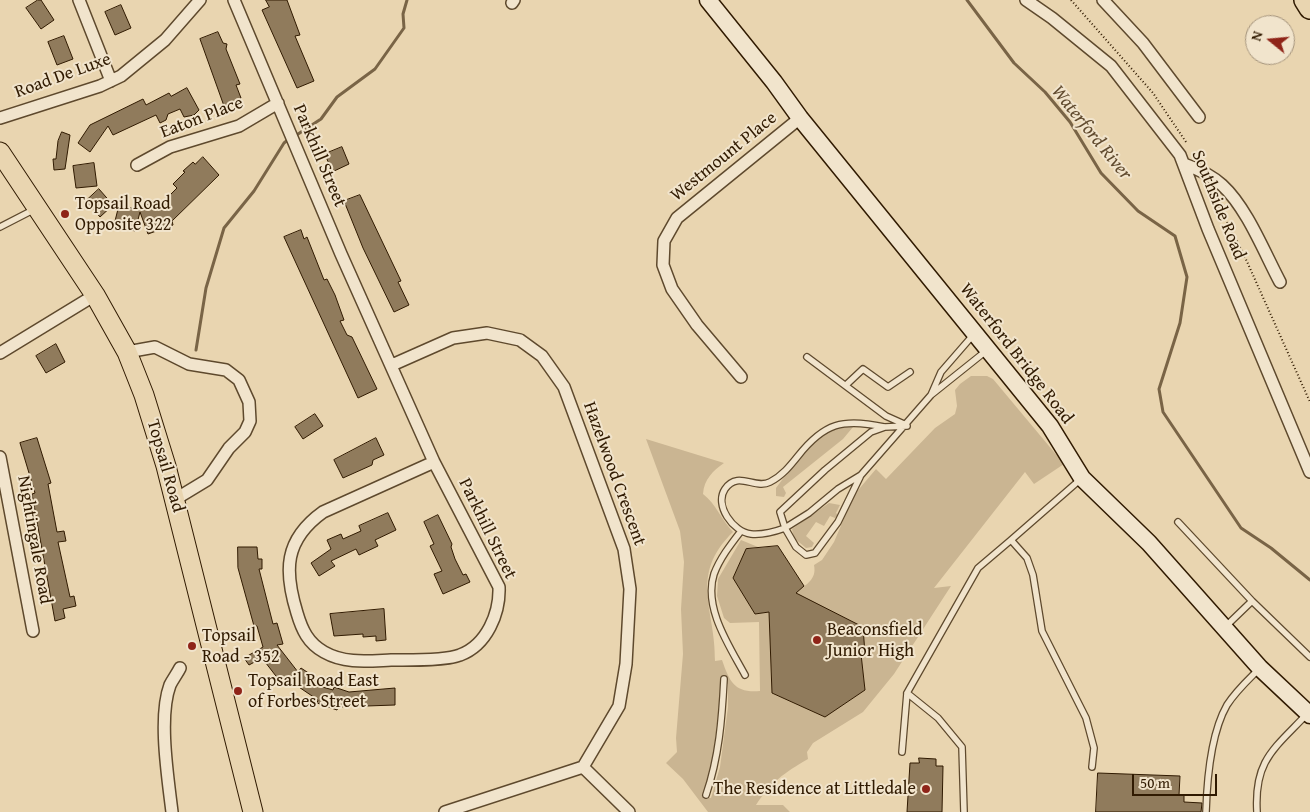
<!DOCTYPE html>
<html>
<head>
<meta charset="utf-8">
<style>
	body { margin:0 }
	#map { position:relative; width:1310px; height:812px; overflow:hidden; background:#e9d5b0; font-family:"Gentium Book Plus",serif }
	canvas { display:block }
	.north { position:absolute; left:1245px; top:15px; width:50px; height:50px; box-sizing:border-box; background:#f1e4cc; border:1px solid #a4937b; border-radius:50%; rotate:287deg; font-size:14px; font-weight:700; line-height:20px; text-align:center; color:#301a01 }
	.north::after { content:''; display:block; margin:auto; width:18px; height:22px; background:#8f2418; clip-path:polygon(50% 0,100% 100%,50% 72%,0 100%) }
	.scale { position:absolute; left:1132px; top:774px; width:85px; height:22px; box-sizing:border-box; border:2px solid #301a01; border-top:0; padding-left:6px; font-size:15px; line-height:18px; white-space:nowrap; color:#301a01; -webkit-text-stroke:4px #f1e4cc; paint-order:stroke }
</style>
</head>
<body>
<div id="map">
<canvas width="1310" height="812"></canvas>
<div class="north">N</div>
<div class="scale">50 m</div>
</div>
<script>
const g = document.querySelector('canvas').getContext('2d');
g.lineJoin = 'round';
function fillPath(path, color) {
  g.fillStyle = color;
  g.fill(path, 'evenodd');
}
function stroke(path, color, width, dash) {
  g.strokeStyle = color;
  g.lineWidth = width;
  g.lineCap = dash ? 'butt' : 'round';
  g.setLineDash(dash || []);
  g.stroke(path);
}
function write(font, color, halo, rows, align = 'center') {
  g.font = font + ' "Gentium Book Plus",serif';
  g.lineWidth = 4;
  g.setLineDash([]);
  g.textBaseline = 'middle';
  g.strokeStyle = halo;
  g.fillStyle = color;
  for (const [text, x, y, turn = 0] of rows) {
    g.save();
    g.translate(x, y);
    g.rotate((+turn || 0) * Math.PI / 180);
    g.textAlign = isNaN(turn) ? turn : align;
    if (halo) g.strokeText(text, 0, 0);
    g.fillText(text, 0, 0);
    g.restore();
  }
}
const green = new Path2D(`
	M971,376H987L993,379L1064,464L1034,484L1025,472L934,588L951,586L894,674L863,712L813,743L807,752L808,759C784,773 771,782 756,805H783L790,812H708L683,779L666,763L677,752L676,738L683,654L681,609L684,562L680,531L646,439L724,463C713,471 704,479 703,494C716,504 721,519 733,532C688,576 716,609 715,661L722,660C730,683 735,693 760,691L759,622L730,623L724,618L717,596L718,579L741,540L758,547L746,549L733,578L755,614L769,612L772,693L825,717L865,690L861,654H865L796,593C806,584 817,580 814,565L822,560L834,542L854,495L876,469L886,479L935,428L955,414L957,406L955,390L960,384ZM722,680L728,684V707L720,767L711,798L704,796L713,760Z
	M853,427L843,439L783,487L786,493L784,497L776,496V488C794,466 819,422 853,427Z
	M829,503L840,505L836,513L838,515L835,518L830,516L824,526L816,522L806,536L814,543L812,547L806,548L794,538L792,529Z`);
const stream = new Path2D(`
	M967,0L1014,63L1045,92L1070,122L1101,173L1138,211L1175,236L1187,277L1180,323L1159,389L1163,412L1241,528L1271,548L1310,580
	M295,136L321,119L337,97L375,69L404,28L403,14L407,0
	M196,350L206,288L224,228L254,191L284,143L289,139`);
const building = new Path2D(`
	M38,0H41L54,20L41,29L26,8Z
	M266,0H287L300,35L295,36L314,81L297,88L262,10L269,7Z
	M121,5L131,28L115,35L105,12Z
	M218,32L223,43L227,44L226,49L240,84L236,85L241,98L224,106L200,39Z
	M64,36L73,59L57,65L48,42Z
	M187,88L199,110L194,115L184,117L180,109L168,114L166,120L160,123L156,115L113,135L108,126L90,152L78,143L90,125L143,99L146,105L169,93L171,96Z
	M62,132L70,135L65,169L54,170L53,159H56L58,141Z
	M342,147L349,164L332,172L325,154Z
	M203,157L219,175L172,221L173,225L148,234L140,212L135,231L114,225L119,205L139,210L138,208L154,202L156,209L177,188L173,184L185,172L183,171L193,162L195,164Z
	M94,163L97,186L76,188L73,166Z
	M99,189L113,205L100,217L86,201Z
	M360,195L401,281L398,282L409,305L394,312L363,248L344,201Z
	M301,230L304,239L307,237L324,280L327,279L335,295L344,320L340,321L347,335L352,337L377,389L358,398L284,237Z
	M56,344L65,362L46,373L36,356Z
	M315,414L323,426L303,439L295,427Z
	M37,438L51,483L48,484L57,532L64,531L66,541L58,542L70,597L74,596L76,606L63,609L65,618L55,621L32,494L35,493L20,443Z
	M376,438L384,455L373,460L372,465L343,478L334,460Z
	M388,513L396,530L375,540L378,546L359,555L356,549L331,561L335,566L319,576L311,563L331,549L327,540L341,534L343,539L361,531L359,526Z
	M438,515L452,544L451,547L455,559L463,575L466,574L470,582L443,594L434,574L442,571L430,546L434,544L424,522Z
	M778,546L804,586L796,593L863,627L865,654H861L865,690L825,717L772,693L769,612L755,614L733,578L746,549Z
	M238,547H257L258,559H262V569H259L273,624L277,623L283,644L277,645L298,672L301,668L316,678L312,684L333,690L334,687L349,692L395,688V705L338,707L337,710L317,703L318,700L284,677L279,680L262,658L249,665L244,658L263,647L257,626H254L238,568Z
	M384,609L386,640L376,641V636L363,637V634L334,636L330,614Z
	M919,758L936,759V766H943L942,812H907L910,763H919Z
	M1098,773L1180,776L1179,795H1184V802L1202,803L1201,812H1096Z`);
const path = new Path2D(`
	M1071,0L1153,93L1186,142
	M1211,191L1244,255L1310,402`);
const lane = new Path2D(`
	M0,227L35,209
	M807,357L886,416L906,425
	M846,385L863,369L888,387L910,372
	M931,395L986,351
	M907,426L885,427L871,432L825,470L780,512L785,528L809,513L838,489L861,475L931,395L941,372L974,334
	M860,477L838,522L815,553L806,555L796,547L785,528C774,532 762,535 751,534C733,532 714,505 725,489C738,470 755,490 770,482C782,476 790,466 798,456C824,423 843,418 884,427
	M1082,478L1011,540L1027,558L1033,575L1042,631L1086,718L1094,748L1092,767
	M1178,522L1252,601L1310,657
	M741,531C731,544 720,558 714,574C703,608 730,647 745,675
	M1225,627L1252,601
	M907,693L938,718L962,747L964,812
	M902,752L907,693L978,568L1011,540
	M706,795C719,757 722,719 724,679
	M1206,812C1207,780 1211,733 1227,705C1236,691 1247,681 1258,670
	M1257,812C1254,760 1274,749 1307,714`);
const street = new Path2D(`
	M79,0L111,81
	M234,0L341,254L434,462L499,587C500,613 487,645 460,655C445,661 408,660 391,660C368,661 345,664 324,652C308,643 302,630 297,613C284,571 284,540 323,512L434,462
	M1026,0L1052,18L1111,66L1180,155L1208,229L1310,472
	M1103,0L1143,43L1199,117
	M512,3L514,0
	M0,118L100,86L121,76L165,40L200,0
	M1184,164C1198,169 1211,175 1222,185C1247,208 1264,252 1280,282
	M137,165L170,147L239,126L278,103
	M127,352L155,347L189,364L226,370L239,380L249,402L250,421L245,432L229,448L207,480L174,500
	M0,353L95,295
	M392,365L453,338L487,333L520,340L542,356L564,387L624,549L630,589L626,664L619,706L583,767L445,812
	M741,377L697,325L672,289L663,265L664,241L677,218L800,118
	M0,457L33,631
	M583,767L629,812
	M172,812C168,778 158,717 170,685C173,679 177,674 180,668`);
const secondary = new Path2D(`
	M708,0L774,82L800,118L1050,426L1082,478L1149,543L1260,668L1310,715`);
const primary = new Path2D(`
	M0,152L95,295L127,352L144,395L166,466L253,812`);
const highway = new Path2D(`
	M1305,0L1310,8`);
const markers = [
	[65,214,5,"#8f2418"],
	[817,640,5,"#8f2418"],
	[192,646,5,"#8f2418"],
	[238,691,5,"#8f2418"],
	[926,789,5,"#8f2418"]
];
const streetNames = [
	["Road De Luxe",63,76,-20],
	["Eaton Place",202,118,-21],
	["Parkhill Street",319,156,67],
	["Westmount Place",724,157,-39],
	["Southside Road",1218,205,68],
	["Waterford Bridge Road",1016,354,52],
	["Topsail Road",165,466,74],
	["Hazelwood Crescent",614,474,70],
	["Parkhill Street",487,529,64],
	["Nightingale Road",34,540,80]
];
const poiNames = [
	["Topsail Road",75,204],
	["Opposite 322",75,225],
	["Beaconsfield",827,630],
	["Junior High",827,651],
	["Topsail",202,636],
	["Road - 352",202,657],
	["Topsail Road East",248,681],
	["of Forbes Street",248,702],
	["The Residence at Littledale",916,789,"right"]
];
const waterNames = [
	["Waterford River",1091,133,51]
];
fillPath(green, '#cab592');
stroke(stream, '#796446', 3);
fillPath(building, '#907b5c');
stroke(building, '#301a01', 1);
stroke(lane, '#5e492d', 8);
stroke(street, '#5e492d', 14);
stroke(secondary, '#301a01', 19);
stroke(primary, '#301a01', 21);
stroke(highway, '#301a01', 24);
stroke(path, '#301a01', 2, [1, 2.5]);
stroke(lane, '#f1e4cc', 5.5);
stroke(street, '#f1e4cc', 11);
stroke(secondary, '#f1e4cc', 16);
stroke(primary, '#e9d5b0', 19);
stroke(highway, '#e9d5b0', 21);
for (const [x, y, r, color] of markers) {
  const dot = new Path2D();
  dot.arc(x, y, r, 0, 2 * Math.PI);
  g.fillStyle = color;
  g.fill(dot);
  stroke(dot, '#f1e4cc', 2);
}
write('18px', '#301a01', '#f1e4cc', streetNames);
write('18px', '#301a01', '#f1e4cc', poiNames, 'left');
write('italic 19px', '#614b2f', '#f1e4cc', waterNames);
</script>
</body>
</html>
